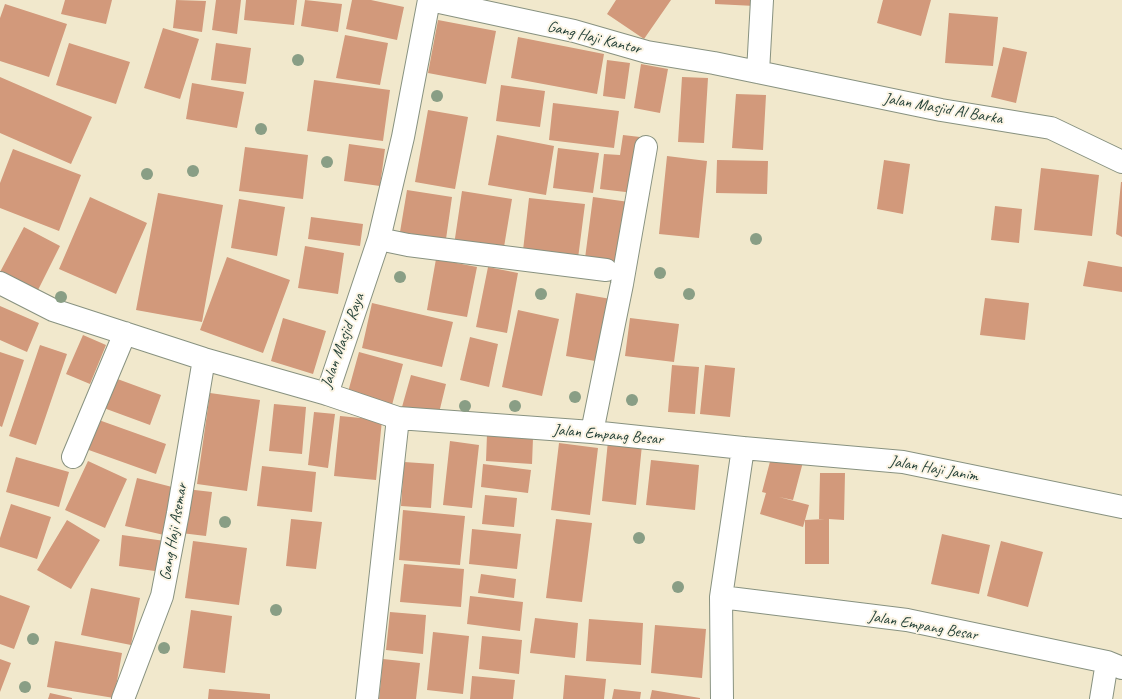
<!DOCTYPE html>
<html>
<head>
<meta charset="utf-8">
<style>
	body { margin:0 }
	canvas { display:block; background:#f1e8cc }
</style>
</head>
<body>
<canvas width="1122" height="699"></canvas>
<script>
const g = document.querySelector('canvas').getContext('2d');
g.lineJoin = 'round';
function fillPath(path, color) {
  g.fillStyle = color;
  g.fill(path, 'evenodd');
}
function stroke(path, color, width, dash) {
  g.strokeStyle = color;
  g.lineWidth = width;
  g.lineCap = dash ? 'butt' : 'round';
  g.setLineDash(dash || []);
  g.stroke(path);
}
function write(font, color, halo, rows, align = 'center') {
  g.font = font + ' Caveat,sans-serif';
  g.lineWidth = 4;
  g.setLineDash([]);
  g.textBaseline = 'middle';
  g.strokeStyle = halo;
  g.fillStyle = color;
  for (const [text, x, y, turn = 0] of rows) {
    g.save();
    g.translate(x, y);
    g.rotate((+turn || 0) * Math.PI / 180);
    g.textAlign = isNaN(turn) ? turn : align;
    if (halo) g.strokeText(text, 0, 0);
    g.fillText(text, 0, 0);
    g.restore();
  }
}
const building = new Path2D(`
	M65,0H112L106,24L61,14Z
	M176,0L206,1L202,32L173,28Z
	M216,0H241L237,34L212,30Z
	M246,0H297L294,25L244,20Z
	M305,0L342,4L338,32L301,26Z
	M352,0H371L404,7L397,40L346,29Z
	M616,0H671L644,39L607,14Z
	M715,0H755V6L715,4Z
	M883,0H931L921,36L877,23Z
	M5,4L67,24L49,77L0,61V18Z
	M949,13L998,17L993,66L945,63Z
	M438,20L496,31L486,84L428,73Z
	M163,28L199,39L180,99L144,88Z
	M345,35L388,43L380,85L336,78Z
	M518,37L604,54L597,94L511,78Z
	M69,43L130,62L116,104L56,85Z
	M216,43L251,48L246,84L211,80Z
	M1003,47L1027,52L1016,103L991,97Z
	M607,60L630,63L625,99L603,96Z
	M641,64L668,69L660,113L634,108Z
	M0,77L92,117L71,164L0,133Z
	M682,77L708,78L704,143L678,142Z
	M314,80L390,90L383,141L307,131Z
	M192,83L244,92L237,128L186,119Z
	M501,85L545,91L540,127L496,121Z
	M736,94L766,95L763,150L732,148Z
	M553,103L619,111L614,148L549,140Z
	M428,110L468,117L455,189L415,182Z
	M497,135L554,146L546,195L488,185Z
	M623,135L640,137L634,193L600,189L604,154L620,155Z
	M349,144L385,149L380,186L344,181Z
	M245,147L308,155L303,199L239,191Z
	M558,148L599,153L593,193L553,188Z
	M13,149L81,175L59,231L0,208V183Z
	M667,156L707,161L699,238L659,234Z
	M717,160L768,161L767,194L716,193Z
	M884,160L910,164L903,214L877,209Z
	M1041,168L1099,175L1092,236L1034,230Z
	M1121,182H1122V237L1116,234Z
	M407,190L452,197L446,239L400,232Z
	M462,191L512,199L503,253L454,245Z
	M158,193L223,205L202,322L136,310Z
	M90,197L147,223L116,294L59,269Z
	M593,197L629,202L620,271L584,266Z
	M529,198L585,204L577,266L522,259Z
	M239,199L285,207L277,256L231,248Z
	M995,206L1022,209L1019,243L991,240Z
	M311,217L363,224L360,246L308,239Z
	M24,227L60,246L37,292L0,272Z
	M305,246L344,253L338,294L298,288Z
	M227,257L290,280L263,353L200,330Z
	M436,259L477,267L467,317L427,310Z
	M1088,261L1122,267V292L1083,286Z
	M488,267L518,273L507,333L476,327Z
	M576,293L611,299L601,362L566,356Z
	M985,298L1029,303L1025,340L980,335Z
	M372,303L453,322L442,367L362,348Z
	M0,306L39,323L27,352L0,340Z
	M518,310L559,319L542,396L502,387Z
	M283,318L326,331L313,374L271,361Z
	M630,318L679,324L674,362L625,356Z
	M83,335L106,345L90,384L66,374Z
	M470,337L498,344L489,387L460,380Z
	M40,345L67,354L36,445L9,436Z
	M0,352L24,360L2,427L0,426Z
	M359,352L403,364L392,405L348,392Z
	M672,365L699,367L695,414L668,412Z
	M705,365L735,368L730,417L700,414Z
	M411,375L446,384L438,417L402,407Z
	M112,377L161,395L150,425L101,407Z
	M210,393L260,400L247,491L197,484Z
	M274,404L306,407L302,454L269,451Z
	M314,412L335,414L328,468L308,465Z
	M340,416L382,420L376,480L334,476Z
	M96,419L166,444L156,474L86,449Z
	M487,434L533,438L532,464L486,461Z
	M450,441L479,445L472,508L443,505Z
	M608,441L642,445L636,505L602,501Z
	M559,443L598,448L590,515L551,510Z
	M772,454L803,462L793,500L779,497L809,505L805,520L825,519H819L820,473H845L844,520L829,519V564H805V520L803,527L760,514L766,493L762,492Z
	M16,457L69,472L59,507L6,492Z
	M651,460L699,465L695,510L646,505Z
	M88,461L127,479L105,528L65,510Z
	M404,462L434,464L431,508L401,506Z
	M483,464L531,470L528,493L481,487Z
	M262,466L316,472L312,512L257,506Z
	M137,478L176,488L164,535L125,526Z
	M186,489L212,492L206,536L181,533Z
	M485,495L517,498L514,527L482,524Z
	M11,504L51,517L37,559L0,547V538Z
	M403,510L465,516L460,565L399,560Z
	M291,519L322,522L316,569L286,566Z
	M556,519L592,523L582,602L546,598Z
	M67,520L100,540L71,589L37,570Z
	M472,529L521,534L517,569L469,564Z
	M942,534L990,545L979,594L931,584Z
	M122,535L165,541L162,572L119,566Z
	M193,541L247,548L239,605L185,598Z
	M1001,541L1043,552L1028,607L987,596Z
	M404,564L464,569L461,607L400,602Z
	M481,574L516,579L514,598L478,593Z
	M91,588L140,598L131,645L81,635Z
	M0,595L30,606L14,649L0,644Z
	M470,596L523,602L520,631L467,624Z
	M191,610L232,616L225,673L183,668Z
	M390,612L426,615L423,654L386,650Z
	M535,618L578,623L575,658L530,653Z
	M589,619L643,623L641,665L586,661Z
	M655,625L706,629L702,678L651,673Z
	M433,632L469,636L463,694L427,690Z
	M482,636L522,640L519,674L479,669Z
	M55,641L122,653L114,698L47,687Z
	M0,659L11,663L0,692Z
	M383,659L420,663L416,699H379Z
	M565,675L606,679L604,699H563Z
	M472,676L515,680L513,699H470Z
	M209,689L270,694V699H208Z
	M614,689L641,692L640,699H612Z
	M652,690L700,698V699H650Z
	M50,693L72,698V699H48Z`);
const minor = new Path2D(`
	M430,0L574,31L647,52L714,63L941,110L1051,128L1122,162
	M758,72L762,0
	M379,239L408,245L606,270
	M0,283L53,310L204,359L327,394L398,418L592,432L743,448L903,462L1122,507
	M327,394L379,239L403,137L429,0
	M592,432L622,284L646,147
	M73,457L125,333
	M721,597L907,620L1107,662L1122,668
	M123,699L162,596L178,513L204,359
	M367,699L398,418
	M722,699L721,597L743,448
	M1101,699L1107,662`);
const trees = [
	[298,60],
	[437,96],
	[261,129],
	[327,162],
	[193,171],
	[147,174],
	[756,239],
	[660,273],
	[400,277],
	[541,294],
	[689,294],
	[61,297],
	[575,397],
	[632,400],
	[465,406],
	[515,406],
	[225,522],
	[639,538],
	[678,587],
	[276,610],
	[33,639],
	[164,648],
	[25,687]
];
const streetNames = [
	["Gang Haji Kantor",594,38,14],
	["Jalan Masjid Al Barka",943,109,10],
	["Jalan Masjid Raya",343,341,-70],
	["Jalan Empang Besar",608,435,5],
	["Jalan Haji Janim",934,469,10],
	["Gang Haji Asemar",174,532,-80],
	["Jalan Empang Besar",923,626,10]
];
fillPath(building, '#d2997b');
stroke(minor, '#889280', 24);
stroke(minor, '#fff', 22);
g.fillStyle = '#899e85';
for (const [x, y] of trees) {
  g.beginPath();
  g.arc(x, y, 6, 0, 2 * Math.PI);
  g.fill();
}
write('16px', '#1f3d34', '#fcf5e5', streetNames);
</script>
</body>
</html>
